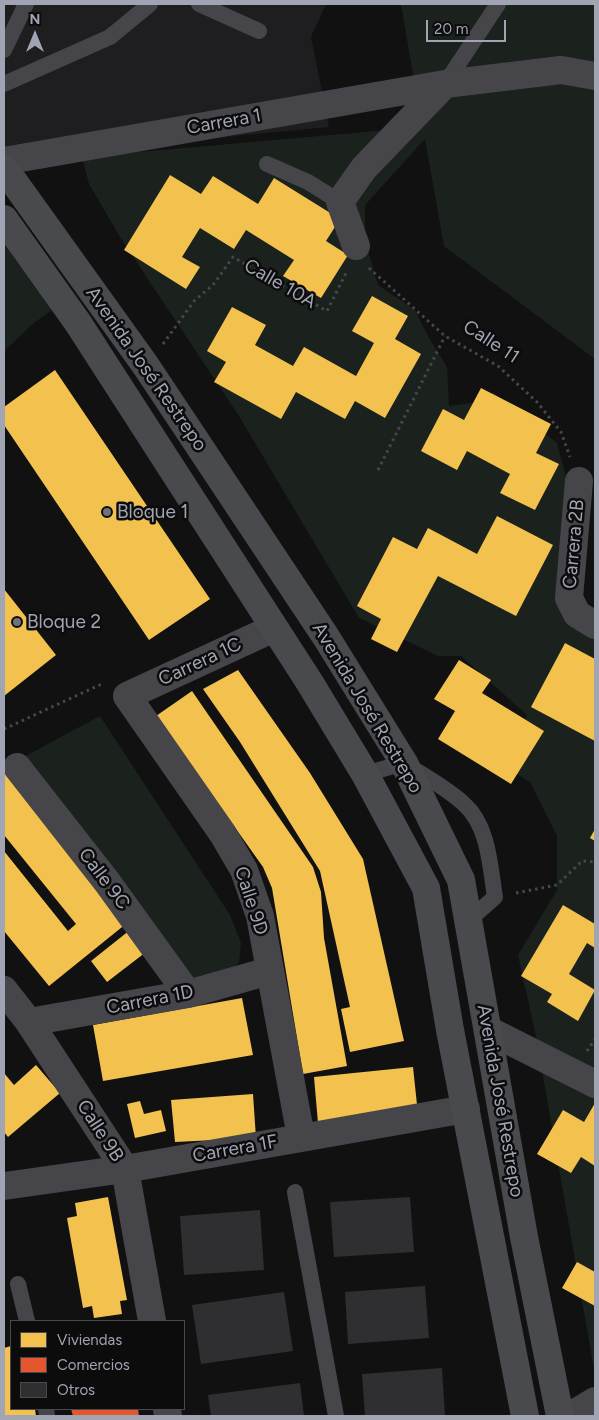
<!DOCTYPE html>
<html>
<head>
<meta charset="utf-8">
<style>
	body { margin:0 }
	#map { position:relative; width:599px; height:1420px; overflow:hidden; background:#111112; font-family:Figtree,sans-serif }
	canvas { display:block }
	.frame { position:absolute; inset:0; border:5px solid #a1a4b3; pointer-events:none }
	.legend { position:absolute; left:10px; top:1320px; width:175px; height:90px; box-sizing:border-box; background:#0c0c0d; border:1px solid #48494f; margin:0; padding:6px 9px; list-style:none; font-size:15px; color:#a1a4b3 }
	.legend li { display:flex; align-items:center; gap:10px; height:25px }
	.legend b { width:25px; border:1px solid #48494f }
	.north { position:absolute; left:10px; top:10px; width:50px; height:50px; -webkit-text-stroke:4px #0c0c0d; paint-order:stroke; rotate:0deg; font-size:14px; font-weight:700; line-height:20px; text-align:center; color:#a1a4b3 }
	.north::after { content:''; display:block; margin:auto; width:18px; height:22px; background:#a1a4b3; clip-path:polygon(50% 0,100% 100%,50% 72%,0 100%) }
	.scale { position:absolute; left:426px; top:20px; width:80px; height:22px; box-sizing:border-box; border:2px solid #a1a4b3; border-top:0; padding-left:6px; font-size:15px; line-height:18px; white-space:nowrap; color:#a1a4b3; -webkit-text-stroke:4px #0c0c0d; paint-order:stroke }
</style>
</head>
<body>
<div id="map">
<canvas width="599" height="1420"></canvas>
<div class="frame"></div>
<ul class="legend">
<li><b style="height:14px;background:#f2c14e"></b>Viviendas</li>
<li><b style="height:14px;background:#e4572e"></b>Comercios</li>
<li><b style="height:14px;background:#2f2f31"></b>Otros</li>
</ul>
<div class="north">N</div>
<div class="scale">20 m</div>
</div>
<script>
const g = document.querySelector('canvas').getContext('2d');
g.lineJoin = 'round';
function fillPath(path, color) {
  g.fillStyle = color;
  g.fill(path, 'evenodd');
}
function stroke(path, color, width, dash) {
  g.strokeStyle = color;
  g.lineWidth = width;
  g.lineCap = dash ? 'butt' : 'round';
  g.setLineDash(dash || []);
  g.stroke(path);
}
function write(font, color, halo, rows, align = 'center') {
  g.font = font + ' Figtree,sans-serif';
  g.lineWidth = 5;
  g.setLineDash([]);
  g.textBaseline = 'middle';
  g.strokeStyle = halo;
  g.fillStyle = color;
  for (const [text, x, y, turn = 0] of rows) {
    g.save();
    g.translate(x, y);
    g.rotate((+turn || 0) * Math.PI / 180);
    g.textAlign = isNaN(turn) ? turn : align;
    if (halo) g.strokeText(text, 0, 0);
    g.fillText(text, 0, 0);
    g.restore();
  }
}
const built = new Path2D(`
	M4,4H326L311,37L329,127L4,158Z`);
const green = new Path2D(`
	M401,4H595V359L444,246L425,139L365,205V241L378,285L415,310L429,338L447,367L449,406L486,401L493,392L557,443L566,477L564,521L566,561L595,633V1375L536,1036L518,955L557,890V836L530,782L505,767L527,715L461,656H438L359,618L239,416L120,237L89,184L82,157L422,127Z
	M4,219L64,301L34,323L4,351Z
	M100,716L230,915L241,943L239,963L222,976L190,986L20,759Z`);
const homes = new Path2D(`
	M170,175L201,194L213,176L258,204L274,178L340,219L326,241L348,255L321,298L283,276L294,260L246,230L234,249L200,228L182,257L200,267L186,289L124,250Z
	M372,296L408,316L395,339L421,354L385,418L355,401L345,419L296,392L281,419L214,382L226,362L207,351L232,307L266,325L255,345L293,366L304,347L356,376L374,343L352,331Z
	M55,370L210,599L149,640L4,425V407Z
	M481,388L551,424L536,453L559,464L535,510L500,493L510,474L467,451L457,470L421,451L443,409L464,420Z
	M497,516L553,545L516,616L438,576L397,652L371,639L381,619L357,606L393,537L417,549L428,528L477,554Z
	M4,589L56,655L4,696Z
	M565,643L595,659V741L531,707Z
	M459,660L491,680L482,693L544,731L511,784L438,739L455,711L434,699Z
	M238,670L310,773L363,859L404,1041L350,1052L341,1009L350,1007L320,871L240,742L203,689Z
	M192,691L313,867L321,892L324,938L347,1066L303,1074L272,888L263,867L156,716Z
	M4,761L132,919L49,986L4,931V851L68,931L76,924L4,835Z
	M595,829V841L590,838Z
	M563,905L595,924V948L587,943L569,974L595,990L578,1021L547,1002L552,994L521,976Z
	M130,930L146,952L107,982L91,961Z
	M242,998L253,1055L103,1081L93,1025Z
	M36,1065L60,1093L8,1137L4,1132V1073L14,1085Z
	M413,1067L418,1114L318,1123L314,1077Z
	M253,1094L256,1138L175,1142L171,1100Z
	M140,1101L144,1114L161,1110L166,1131L135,1138L127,1104Z
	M595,1103V1166L581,1157L571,1173L537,1154L563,1110L584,1122Z
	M108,1197L127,1300L120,1301L122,1314L94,1318L92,1306L83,1308L67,1218L77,1216L75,1203Z
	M577,1262L595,1272V1306L562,1288Z
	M11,1346V1409H35L36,1416H4V1348Z`);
const shops = new Path2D(`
	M71,1409H138L139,1416H73Z`);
const building = new Path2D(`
	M410,1197L414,1252L334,1257L330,1202Z
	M260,1210L264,1270L184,1275L180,1216Z
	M425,1286L429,1338L348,1344L345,1292Z
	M284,1292L293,1351L201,1364L192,1305Z
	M442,1368L445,1416H365L362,1374Z
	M300,1383L304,1416H211L208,1395Z`);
const path = new Path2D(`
	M369,268L445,336L498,366L537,402L561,432L570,457
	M163,344L195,300L213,285L233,257L327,311L347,271
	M378,470L445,336
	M4,729L104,683
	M516,893L557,885L582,861L595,862
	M587,1051L595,1039`);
const service = new Path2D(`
	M199,4L259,31
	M4,50L26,4
	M4,84L110,37L150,4
	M445,84L498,4
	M267,164L308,182L340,202
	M365,774L404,763C424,776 447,788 464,804C489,826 490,867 495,897L468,921
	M295,1192L336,1416
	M18,1284L27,1321
	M46,1409L47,1416`);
const minor = new Path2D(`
	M4,161L445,84L561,70L595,76
	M356,246L340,202L364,168L445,84
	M579,481L569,598L577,614L595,625
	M274,628L127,696L223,834L244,870L260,916L301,1137
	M17,767L107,882L188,994
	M4,990L29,1022L125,1169L152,1321
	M29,1022L188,994L269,971
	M488,1030L595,1084
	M4,1186L125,1169L466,1109
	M167,1409L168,1416
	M570,1416L595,1401`);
const secondary = new Path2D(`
	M4,168L146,366L326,637L404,763L461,880L524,1237L560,1416
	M4,219L78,323L310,683L365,774L426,888L450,1030L525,1416`);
const markers = [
	[107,512,5,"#6f717b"],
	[17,622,5,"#6f717b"]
];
const streetNames = [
	["Carrera 1",224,122,-10],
	["Calle 10A",280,284,30],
	["Calle 11",491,342,33],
	["Avenida José Restrepo",146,369,55],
	["Carrera 2B",574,544,-85],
	["Carrera 1C",200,662,-25],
	["Avenida José Restrepo",367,708,59],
	["Calle 9C",104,879,53],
	["Calle 9D",251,901,72],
	["Carrera 1D",150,1000,-11],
	["Avenida José Restrepo",500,1101,80],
	["Calle 9B",100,1131,57],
	["Carrera 1F",235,1149,-10]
];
const poiNames = [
	["Bloque 1",117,512],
	["Bloque 2",27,622]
];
fillPath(built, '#1e1e20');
fillPath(green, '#1b221d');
fillPath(homes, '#f2c14e');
fillPath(shops, '#e4572e');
fillPath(building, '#2f2f31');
stroke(path, '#47474c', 3, [2.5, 4]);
stroke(service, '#46464a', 16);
stroke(minor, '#46464a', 28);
stroke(secondary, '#494a4e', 28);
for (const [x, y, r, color] of markers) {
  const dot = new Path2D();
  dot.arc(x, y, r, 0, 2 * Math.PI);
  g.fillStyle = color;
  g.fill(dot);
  stroke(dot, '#0c0c0d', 2);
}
write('19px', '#a1a4b3', '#0c0c0d', streetNames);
write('19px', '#a1a4b3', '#0c0c0d', poiNames, 'left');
</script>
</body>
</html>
